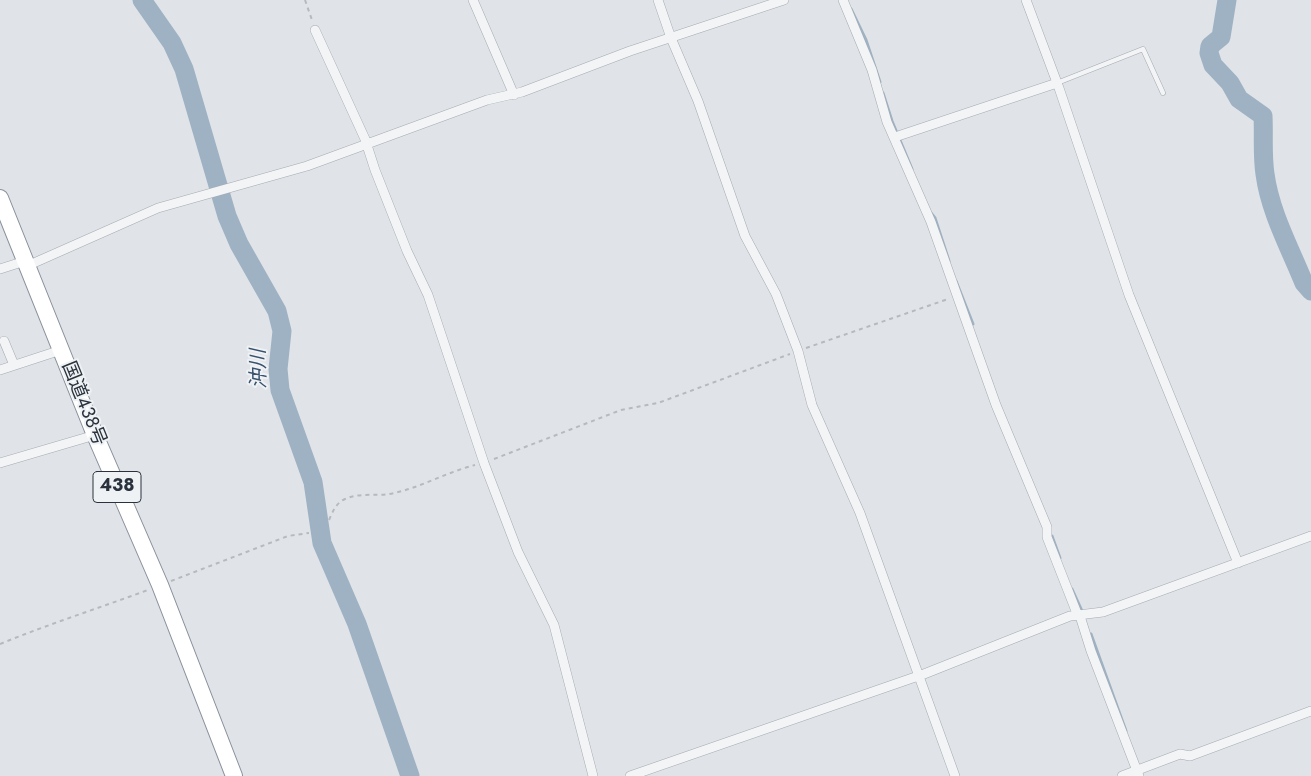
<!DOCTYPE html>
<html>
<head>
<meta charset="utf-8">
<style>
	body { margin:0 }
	canvas { display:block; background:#e0e3e7 }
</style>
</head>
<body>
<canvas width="1311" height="776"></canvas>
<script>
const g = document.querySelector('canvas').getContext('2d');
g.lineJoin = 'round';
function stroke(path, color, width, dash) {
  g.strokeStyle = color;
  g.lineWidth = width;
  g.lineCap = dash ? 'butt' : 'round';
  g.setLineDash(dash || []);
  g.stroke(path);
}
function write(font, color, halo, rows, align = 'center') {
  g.font = font + ' Jost,"Noto Sans JP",sans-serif';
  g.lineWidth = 4;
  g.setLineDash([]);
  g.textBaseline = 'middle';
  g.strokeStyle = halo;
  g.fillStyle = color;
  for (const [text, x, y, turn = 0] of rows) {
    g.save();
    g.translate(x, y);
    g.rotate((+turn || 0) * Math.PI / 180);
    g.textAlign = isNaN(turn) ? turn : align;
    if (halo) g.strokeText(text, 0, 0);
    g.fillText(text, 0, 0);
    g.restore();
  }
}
const stream = new Path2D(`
	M851,9L866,40L880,82
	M883,93L892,121L912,169
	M931,213L935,218L949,261
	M956,281L973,324
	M1052,536L1060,558
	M1072,589L1082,611
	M1091,634L1126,731`);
const river = new Path2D(`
	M142,0L172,43L184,69L227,216L239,244L277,311L282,331L278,369L280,390L313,482L322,543L357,624L410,776
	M1227,0L1221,37L1210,46L1209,53L1213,65L1230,83L1239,99L1263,116C1264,136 1262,154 1265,174C1270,212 1290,248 1304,283L1311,291`);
const path = new Path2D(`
	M305,0L312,20
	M806,348L948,299
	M494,459L621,410L658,403L790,354
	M329,520C333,511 336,503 345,499C360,492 378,497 394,493C422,487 447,472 475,465
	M171,581L288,536L309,533
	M0,644C49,624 99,608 148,590`);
const lane = new Path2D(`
	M1057,83L1143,49L1163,93`);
const street = new Path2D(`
	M473,0L514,95
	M658,0L671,38L698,101L745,236L776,294L798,351L812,405L860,513L955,776
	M843,0L872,70L887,122L931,222L996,405L1047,527V537L1078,616
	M1026,0L1059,88L1129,295L1238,563
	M315,30L365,139L375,170L407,251L428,295L484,463L518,552L554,625L593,776
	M895,137L1057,83
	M27,266L158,208L307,166L487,100L522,92L630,51L784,0
	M0,269L25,261
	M4,341L14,365
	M0,370L61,350
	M0,463L95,435
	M1080,616L1091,651L1139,776
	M630,776L924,674L1070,616L1103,612L1311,536
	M1122,776L1180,754L1190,756L1311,711`);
const highway = new Path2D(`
	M0,198L95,435L160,585L234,776`);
const shields = [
	[117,487,48]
];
const shieldNames = [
	["438",117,487]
];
const streetNames = [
	["国道438号",83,404,68]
];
const waterNames = [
	["沖川",260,369,-91]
];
stroke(stream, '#9eb2c4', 3);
stroke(river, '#9eb2c4', 19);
stroke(lane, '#a6aab1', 5.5);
stroke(street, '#a6aab1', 10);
stroke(highway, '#89919d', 18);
stroke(path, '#b6babe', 2, [4, 4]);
stroke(lane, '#f2f4f6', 4.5);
stroke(street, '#f2f4f6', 9);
stroke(highway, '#fff', 16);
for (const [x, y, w] of shields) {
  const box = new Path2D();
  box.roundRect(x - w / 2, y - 15.5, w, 31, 4);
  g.fillStyle = '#eff2f5';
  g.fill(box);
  stroke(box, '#2a323d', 1);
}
write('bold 18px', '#2a323d', null, shieldNames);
write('19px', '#2a323d', '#eff2f5', streetNames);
write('italic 20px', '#38516d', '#eff2f5', waterNames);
</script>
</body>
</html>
